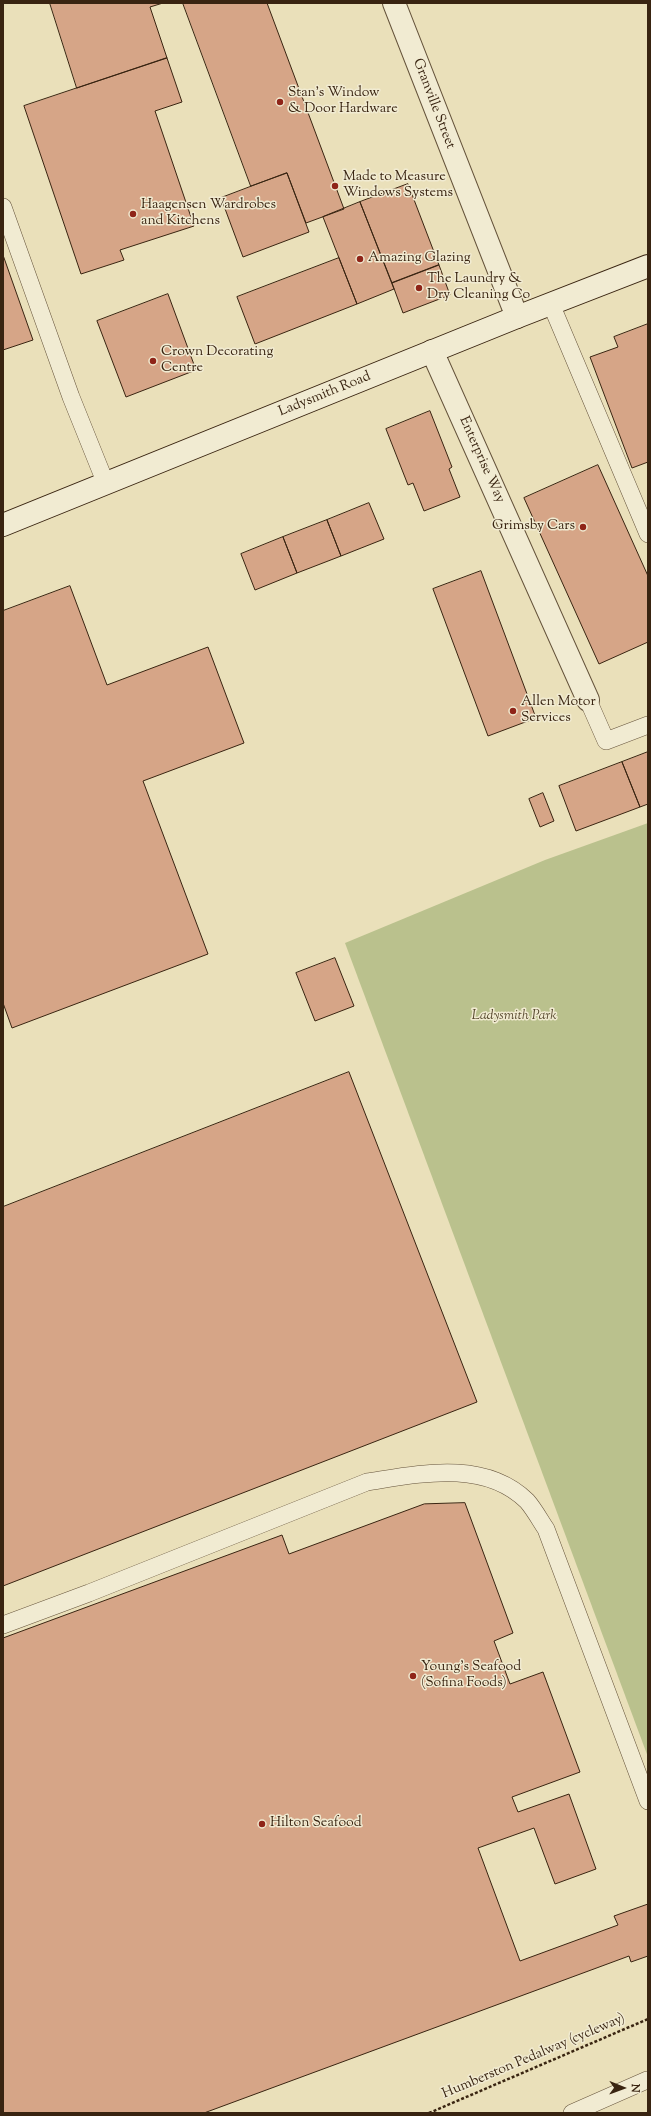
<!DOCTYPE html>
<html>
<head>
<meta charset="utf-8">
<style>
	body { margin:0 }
	#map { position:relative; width:651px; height:2116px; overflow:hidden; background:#eae0ba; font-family:"Sorts Mill Goudy",serif }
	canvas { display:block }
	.frame { position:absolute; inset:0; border:4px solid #392411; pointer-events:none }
	.north { position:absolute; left:603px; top:2068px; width:40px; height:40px; -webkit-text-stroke:3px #f1ebd2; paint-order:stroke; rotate:91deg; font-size:11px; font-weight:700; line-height:16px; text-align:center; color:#392411 }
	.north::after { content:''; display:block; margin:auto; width:14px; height:18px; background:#392411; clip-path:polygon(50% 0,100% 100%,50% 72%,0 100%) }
</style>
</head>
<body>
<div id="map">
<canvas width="651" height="2116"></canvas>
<div class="frame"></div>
<div class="north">N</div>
</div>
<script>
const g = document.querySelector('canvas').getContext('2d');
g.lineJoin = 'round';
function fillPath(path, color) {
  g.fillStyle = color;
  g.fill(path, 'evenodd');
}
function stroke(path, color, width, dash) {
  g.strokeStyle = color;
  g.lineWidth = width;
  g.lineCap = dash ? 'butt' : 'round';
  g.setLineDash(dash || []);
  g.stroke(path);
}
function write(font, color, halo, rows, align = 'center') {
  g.font = font + ' "Sorts Mill Goudy",serif';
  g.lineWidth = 3;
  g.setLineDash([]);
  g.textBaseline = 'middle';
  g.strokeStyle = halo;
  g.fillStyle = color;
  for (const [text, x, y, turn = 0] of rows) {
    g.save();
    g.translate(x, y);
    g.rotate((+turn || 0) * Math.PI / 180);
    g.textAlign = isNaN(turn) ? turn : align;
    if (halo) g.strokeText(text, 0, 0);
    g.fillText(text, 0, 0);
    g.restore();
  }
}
const green = new Path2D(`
	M648,823V1757L345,943L545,860Z`);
const building = new Path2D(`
	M50,3H163L150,7L167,58L77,88Z
	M183,3H267L344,209L306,223L287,173L251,186Z
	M167,58L182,102L155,111L194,226L120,250L124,260L81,274L24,106Z
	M287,173L309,232L243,257L221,198Z
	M408,184L439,265L392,283L360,202Z
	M360,202L394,289L357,304L323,217Z
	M3,255L33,340L3,350Z
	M339,258L357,304L255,344L237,297Z
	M439,265L450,295L403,313L392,283Z
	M168,294L196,370L126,397L97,321Z
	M648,324V462L632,468L590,357L618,347L614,337Z
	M430,411L452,467L449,469L460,497L424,511L413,483L408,485L386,429Z
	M598,465L648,576V642L599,664L524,498Z
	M369,503L384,539L341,556L327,520Z
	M327,520L341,556L297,573L283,537Z
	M283,537L297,573L255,590L241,554Z
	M481,571L536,718L488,736L433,589Z
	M70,586L107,685L208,647L244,743L143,781L208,954L12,1028L3,1003V611Z
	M648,752V804L640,807L622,762Z
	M622,762L640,807L576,831L559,786Z
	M543,793L554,821L540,827L529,799Z
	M335,958L354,1006L315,1021L296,973Z
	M349,1072L477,1402L3,1586V1207Z
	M465,1503L513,1633L494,1641L510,1684L543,1672L580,1772L512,1797L518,1812L569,1794L596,1869L555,1884L534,1828L478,1848L520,1961L618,1925L614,1916L648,1904V1956L631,1962L629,1956L204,2113H3V1638L282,1535L289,1554L424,1504Z`);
const path = new Path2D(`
	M429,2113L648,2019`);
const lane = new Path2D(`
	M3,207L71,397L106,484
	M551,304L648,534
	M588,700L606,741L648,725
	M3,1625L89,1593L367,1482C419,1474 484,1459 527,1501C534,1509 540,1520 546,1529L648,1801
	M572,2113L647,2080`);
const street = new Path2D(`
	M394,3L517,317
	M432,351L588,700`);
const secondary = new Path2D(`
	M3,525L517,317L648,266`);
const markers = [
	[280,102,4,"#8f2418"],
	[335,186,4,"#8f2418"],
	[133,214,4,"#8f2418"],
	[360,259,4,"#8f2418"],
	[419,288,4,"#8f2418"],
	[153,361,4,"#8f2418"],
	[583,527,4,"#8f2418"],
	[513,711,4,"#8f2418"],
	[413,1676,4,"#8f2418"],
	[262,1824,4,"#8f2418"]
];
const poiNames = [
	["Stan's Window",288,94],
	["& Door Hardware",288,110],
	["Made to Measure",343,178],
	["Windows Systems",343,194],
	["Haagensen Wardrobes",141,206],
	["and Kitchens",141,222],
	["Amazing Glazing",368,259],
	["The Laundry &",427,280],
	["Dry Cleaning Co",427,296],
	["Crown Decorating",161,353],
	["Centre",161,369],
	["Grimsby Cars",575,527,"right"],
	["Allen Motor",521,703],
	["Services",521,719],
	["Young's Seafood",421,1668],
	["(Sofina Foods)",421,1684],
	["Hilton Seafood",270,1824]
];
const streetNames = [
	["Granville Street",433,104,69],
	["Ladysmith Road",325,395,-22],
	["Enterprise Way",481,460,66],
	["Humberston Pedalway (cycleway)",534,2057,-23]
];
const parkNames = [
	["Ladysmith Park",514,1017]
];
fillPath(green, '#bac18d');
fillPath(building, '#d6a587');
stroke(building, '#392411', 1);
stroke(lane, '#65533b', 18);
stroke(street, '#65533b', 24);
stroke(secondary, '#392411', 24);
stroke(path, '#392411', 2.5, [3, 2]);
stroke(lane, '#f1ebd2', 17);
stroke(street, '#f1ebd2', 22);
stroke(secondary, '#f1ebd2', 22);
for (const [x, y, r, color] of markers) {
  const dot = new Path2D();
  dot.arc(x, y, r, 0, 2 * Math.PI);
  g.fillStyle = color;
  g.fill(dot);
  stroke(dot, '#f1ebd2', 1.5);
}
write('14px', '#392411', '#f1ebd2', poiNames, 'left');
write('14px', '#392411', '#f1ebd2', streetNames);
write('italic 14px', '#594b30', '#f1ebd2', parkNames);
</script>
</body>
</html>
